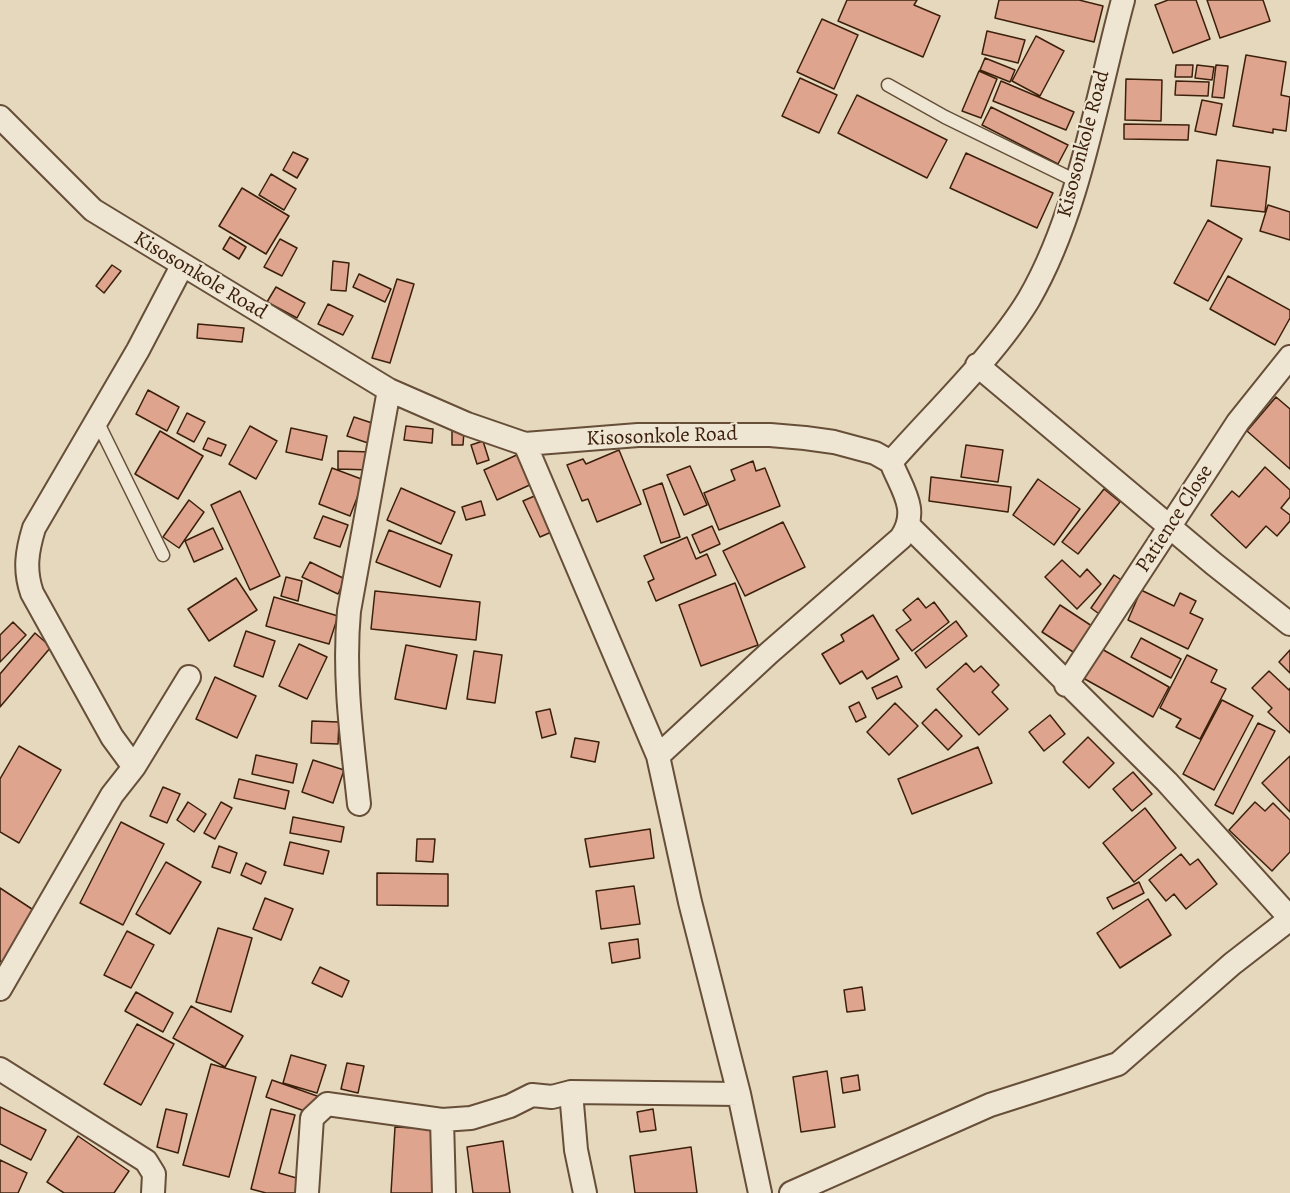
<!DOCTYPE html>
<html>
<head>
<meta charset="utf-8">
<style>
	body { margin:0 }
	canvas { display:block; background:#e5d8bc }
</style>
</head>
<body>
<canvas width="1290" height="1193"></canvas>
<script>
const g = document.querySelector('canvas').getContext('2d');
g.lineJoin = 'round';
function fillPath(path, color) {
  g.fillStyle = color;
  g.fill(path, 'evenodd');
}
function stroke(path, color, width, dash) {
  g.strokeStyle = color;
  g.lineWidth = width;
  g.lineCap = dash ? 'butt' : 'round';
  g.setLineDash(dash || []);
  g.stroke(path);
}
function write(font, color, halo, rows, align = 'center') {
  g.font = font + ' Alegreya,serif';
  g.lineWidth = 4.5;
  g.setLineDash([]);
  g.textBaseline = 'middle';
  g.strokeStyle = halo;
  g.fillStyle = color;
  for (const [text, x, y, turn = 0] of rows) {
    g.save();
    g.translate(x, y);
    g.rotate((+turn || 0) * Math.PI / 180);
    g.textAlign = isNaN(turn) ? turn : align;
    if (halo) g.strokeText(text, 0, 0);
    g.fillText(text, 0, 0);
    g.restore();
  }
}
const building = new Path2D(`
	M847,0H917L914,5L940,16L923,57L838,21Z
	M999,0H1079L1103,6L1094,42L995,18Z
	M1168,0H1196L1210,39L1173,53L1155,5Z
	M1207,0H1263L1270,21L1220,38Z
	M822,19L858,35L834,89L797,72Z
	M987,31L1025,40L1018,63L982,54Z
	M1036,36L1064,51L1040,96L1012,81Z
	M1246,55L1286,62L1281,95L1290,97L1286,131L1273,129V133L1233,126Z
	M985,58L1015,70L1010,82L980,70Z
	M1176,65H1193L1192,77H1175Z
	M1197,65L1214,67L1212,80L1195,78Z
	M1216,65L1228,66L1224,98L1212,97Z
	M979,71L997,79L981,118L962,111Z
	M800,78L837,95L819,133L782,116Z
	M1126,79L1162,80L1161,121L1125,120Z
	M1001,81L1074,112L1066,130L993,101Z
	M1176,81L1209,82L1208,96L1175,95Z
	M857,95L947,140L927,178L838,133Z
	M1202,100L1222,104L1216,135L1195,131Z
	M991,107L1068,145L1058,164L982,125Z
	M1124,124L1189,125L1188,140L1124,139Z
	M293,152L308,159L297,178L283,170Z
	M966,153L1053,193L1037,228L950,188Z
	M1217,160L1270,167L1265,212L1211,206Z
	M271,174L296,189L284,210L259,195Z
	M242,188L289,216L266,254L219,226Z
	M1268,205L1290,212V240L1260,231Z
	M1208,220L1242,239L1208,301L1174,283Z
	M230,237L246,247L239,259L223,249Z
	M280,239L297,248L282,276L264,267Z
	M333,261L349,263L346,291L331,290Z
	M112,265L121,271L104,293L96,286Z
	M359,274L391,289L385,302L353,287Z
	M1228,276L1290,310V318L1275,345L1210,309Z
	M397,279L414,284L390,363L372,358Z
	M276,287L305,303L297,318L267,302Z
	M328,304L353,316L343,335L318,324Z
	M198,324L244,328L242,342L197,338Z
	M148,390L179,407L167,431L136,414Z
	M1276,397L1290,409V469L1247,431Z
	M187,413L205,422L194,442L177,433Z
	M354,417L378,425L371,444L347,436Z
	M250,426L277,441L256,479L229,464Z
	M406,426L433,429L432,443L404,440Z
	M291,428L327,436L322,460L286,452Z
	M452,430L464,431L463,445H452Z
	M160,431L203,456L178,499L135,474Z
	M208,438L226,445L221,456L203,449Z
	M483,441L489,460L477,464L471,445Z
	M966,445L1003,450L998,482L961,477Z
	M619,450L641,504L597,522L588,499L582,501L567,465L583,459L586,464Z
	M338,451L372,452L371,470L338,469Z
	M521,453L534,483L497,500L484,470Z
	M753,461L756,471L765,468L780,506L719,530L704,493L735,480L731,470Z
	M690,466L707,505L684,515L667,475Z
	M1265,467L1290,490V497L1281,508L1290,515V521L1277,536L1266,526L1246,548L1211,515L1232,491L1239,497Z
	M332,468L364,480L350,516L319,504Z
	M931,477L1011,487L1008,512L929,501Z
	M1038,479L1080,509L1054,545L1013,515Z
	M662,483L680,537L661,543L643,490Z
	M401,488L455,512L441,544L387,520Z
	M1104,489L1120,502L1078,554L1062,542Z
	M240,491L280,576L250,590L211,505Z
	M539,494L556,530L540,537L523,501Z
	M189,500L204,512L179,548L163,537Z
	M481,501L485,515L466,520L462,507Z
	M323,516L348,525L340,547L314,538Z
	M783,522L805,567L745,596L723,551Z
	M712,526L720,544L700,553L692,535Z
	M213,528L223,549L194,562L185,541Z
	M389,530L452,555L440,587L376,562Z
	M687,537L696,559L707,554L716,575L656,601L648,582L654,579L644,556Z
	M1062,560L1080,577L1087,569L1101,584L1077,609L1045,577Z
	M310,562L345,579L338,594L302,577Z
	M1114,575L1129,585L1106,619L1091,608Z
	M286,577L302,581L298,601L281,596Z
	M236,578L257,610L209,641L188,609Z
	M735,583L758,645L701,666L679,605Z
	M1141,590L1174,606L1180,593L1196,601L1190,613L1203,619L1188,649L1128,620Z
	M375,591L480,602L476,640L371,629Z
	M274,597L338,616L329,644L266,626Z
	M918,598L926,608L934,602L949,622L912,651L896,630L911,620L903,610Z
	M1060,605L1098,630L1081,657L1042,632Z
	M873,615L899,659L867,679L862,671L840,684L822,654L844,641L841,635Z
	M956,621L967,636L926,668L915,653Z
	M13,622L26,635L0,662V635Z
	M246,631L275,641L263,677L234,666Z
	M35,633L51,647L0,707V674Z
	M1141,638L1181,659L1171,678L1131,657Z
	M299,644L327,657L307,699L279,686Z
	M406,645L457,655L446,709L395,699Z
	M1100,648L1169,687L1153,717L1083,678Z
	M1290,650V673L1279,662Z
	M474,651L502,655L495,703L467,699Z
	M1187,655L1217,670L1211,682L1226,689L1200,739L1176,727L1181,719L1160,708Z
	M966,663L974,672L981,666L999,685L992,692L1008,709L979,735L937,689Z
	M1269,671L1289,690L1290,688V733L1268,712L1272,708L1252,688Z
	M897,676L902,687L877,699L872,688Z
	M215,677L256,696L237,738L196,719Z
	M1222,700L1253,716L1214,790L1183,774Z
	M859,702L866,717L856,722L849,707Z
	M895,703L918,726L889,755L867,732Z
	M550,709L556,734L542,738L536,712Z
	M936,709L962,736L948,750L922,723Z
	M1050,715L1065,734L1044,751L1029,732Z
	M312,721L339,722L338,744L311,743Z
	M1258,723L1275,731L1233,814L1215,805Z
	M1088,737L1114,763L1089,788L1063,762Z
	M575,738L599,742L595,762L571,757Z
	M19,746L61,770L19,843L0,832V779Z
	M978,747L992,783L912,814L898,779Z
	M256,755L297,764L293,783L252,774Z
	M1290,756V812L1262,783Z
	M313,760L344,770L333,803L302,792Z
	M1133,772L1152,794L1132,811L1113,789Z
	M239,779L289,791L285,809L234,798Z
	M163,787L180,794L167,823L150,816Z
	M188,802L206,814L194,832L177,820Z
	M221,802L232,808L215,839L204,833Z
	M1255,802L1265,811L1273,803L1290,820V852L1272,871L1229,830Z
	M1145,808L1176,848L1134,882L1103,843Z
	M293,817L344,827L341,842L290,833Z
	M121,822L164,844L123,925L80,903Z
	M650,829L654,858L590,867L585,839Z
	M417,839H435L433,862L416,861Z
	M290,842L329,851L323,874L284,865Z
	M219,846L237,853L230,873L212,867Z
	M1181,854L1190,865L1198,859L1217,884L1186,909L1174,894L1166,901L1149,880Z
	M166,862L201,882L170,934L136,914Z
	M246,863L266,872L261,884L241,875Z
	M377,873L448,874V906L377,905Z
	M1139,882L1144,893L1113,909L1107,898Z
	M634,886L640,924L601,929L596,891Z
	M0,888L38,913L5,964L0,961Z
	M265,898L293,909L281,940L253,929Z
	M1148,899L1171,935L1120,968L1097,933Z
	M218,928L252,938L231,1012L196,1002Z
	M127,931L154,945L131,988L104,975Z
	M638,939L640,958L612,963L609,943Z
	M320,967L349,981L342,997L312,983Z
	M862,987L865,1010L847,1012L844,990Z
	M136,992L173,1013L163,1032L125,1011Z
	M191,1006L243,1036L225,1067L173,1038Z
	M137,1024L174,1044L141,1105L104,1084Z
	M291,1055L326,1065L317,1093L283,1083Z
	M347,1063L364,1066L358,1093L341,1089Z
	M211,1064L256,1077L229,1177L183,1165Z
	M827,1071L835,1127L801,1132L793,1077Z
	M858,1075L860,1090L843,1093L841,1078Z
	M272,1080L317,1096L310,1113L266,1097Z
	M0,1107L46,1130L31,1160L0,1144Z
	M166,1109L187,1114L178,1153L157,1147Z
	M271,1109L295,1115L279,1173L307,1181L304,1193H266L251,1189Z
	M653,1109L656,1130L640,1132L637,1112Z
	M395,1127L436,1129L432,1193H391Z
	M78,1136L129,1171L114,1193H64L47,1182Z
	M503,1141L510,1193H473L467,1147Z
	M691,1147L697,1193H635L630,1156Z
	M0,1160L27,1173L18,1193H0Z`);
const lane = new Path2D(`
	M888,85L945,117L1076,181
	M97,421L163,555`);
const street = new Path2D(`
	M0,117L93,210L389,390L467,424L525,444L638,435H770L805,438L834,442L875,453L891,462C934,413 996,354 1029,299C1079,213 1097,96 1123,0
	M977,365L1214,564L1290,624
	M525,444L658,756L690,902L739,1094L760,1193
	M909,526L1167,782L1290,918
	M1066,685L1238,422L1290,357
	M658,756L769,653L901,538C920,510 902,490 891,462
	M134,767L189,677
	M359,804C352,739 343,676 349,611L389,390
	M0,989L112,795L134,767L112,737L32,593C24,570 27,551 34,528L138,350L182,266
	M0,1069L146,1161L154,1174L153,1193
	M571,1092L576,1150L585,1193
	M442,1120L444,1193
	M307,1193L312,1118L327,1104L442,1120L471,1118L510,1106L532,1095L552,1097L571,1092L739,1094
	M791,1193L990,1105L1118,1064L1232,964L1290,919`);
const streetNames = [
	["Kisosonkole Road",1084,144,-75],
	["Kisosonkole Road",200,276,31],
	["Kisosonkole Road",662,437,-2],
	["Patience Close",1175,519,-57]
];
fillPath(building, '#dfa48e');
stroke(building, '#3c200c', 1.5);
stroke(lane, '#664e38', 15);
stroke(street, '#664e38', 26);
stroke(lane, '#eee6d3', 12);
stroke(street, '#eee6d3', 22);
write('21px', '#3c200c', '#eee6d3', streetNames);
</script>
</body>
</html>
